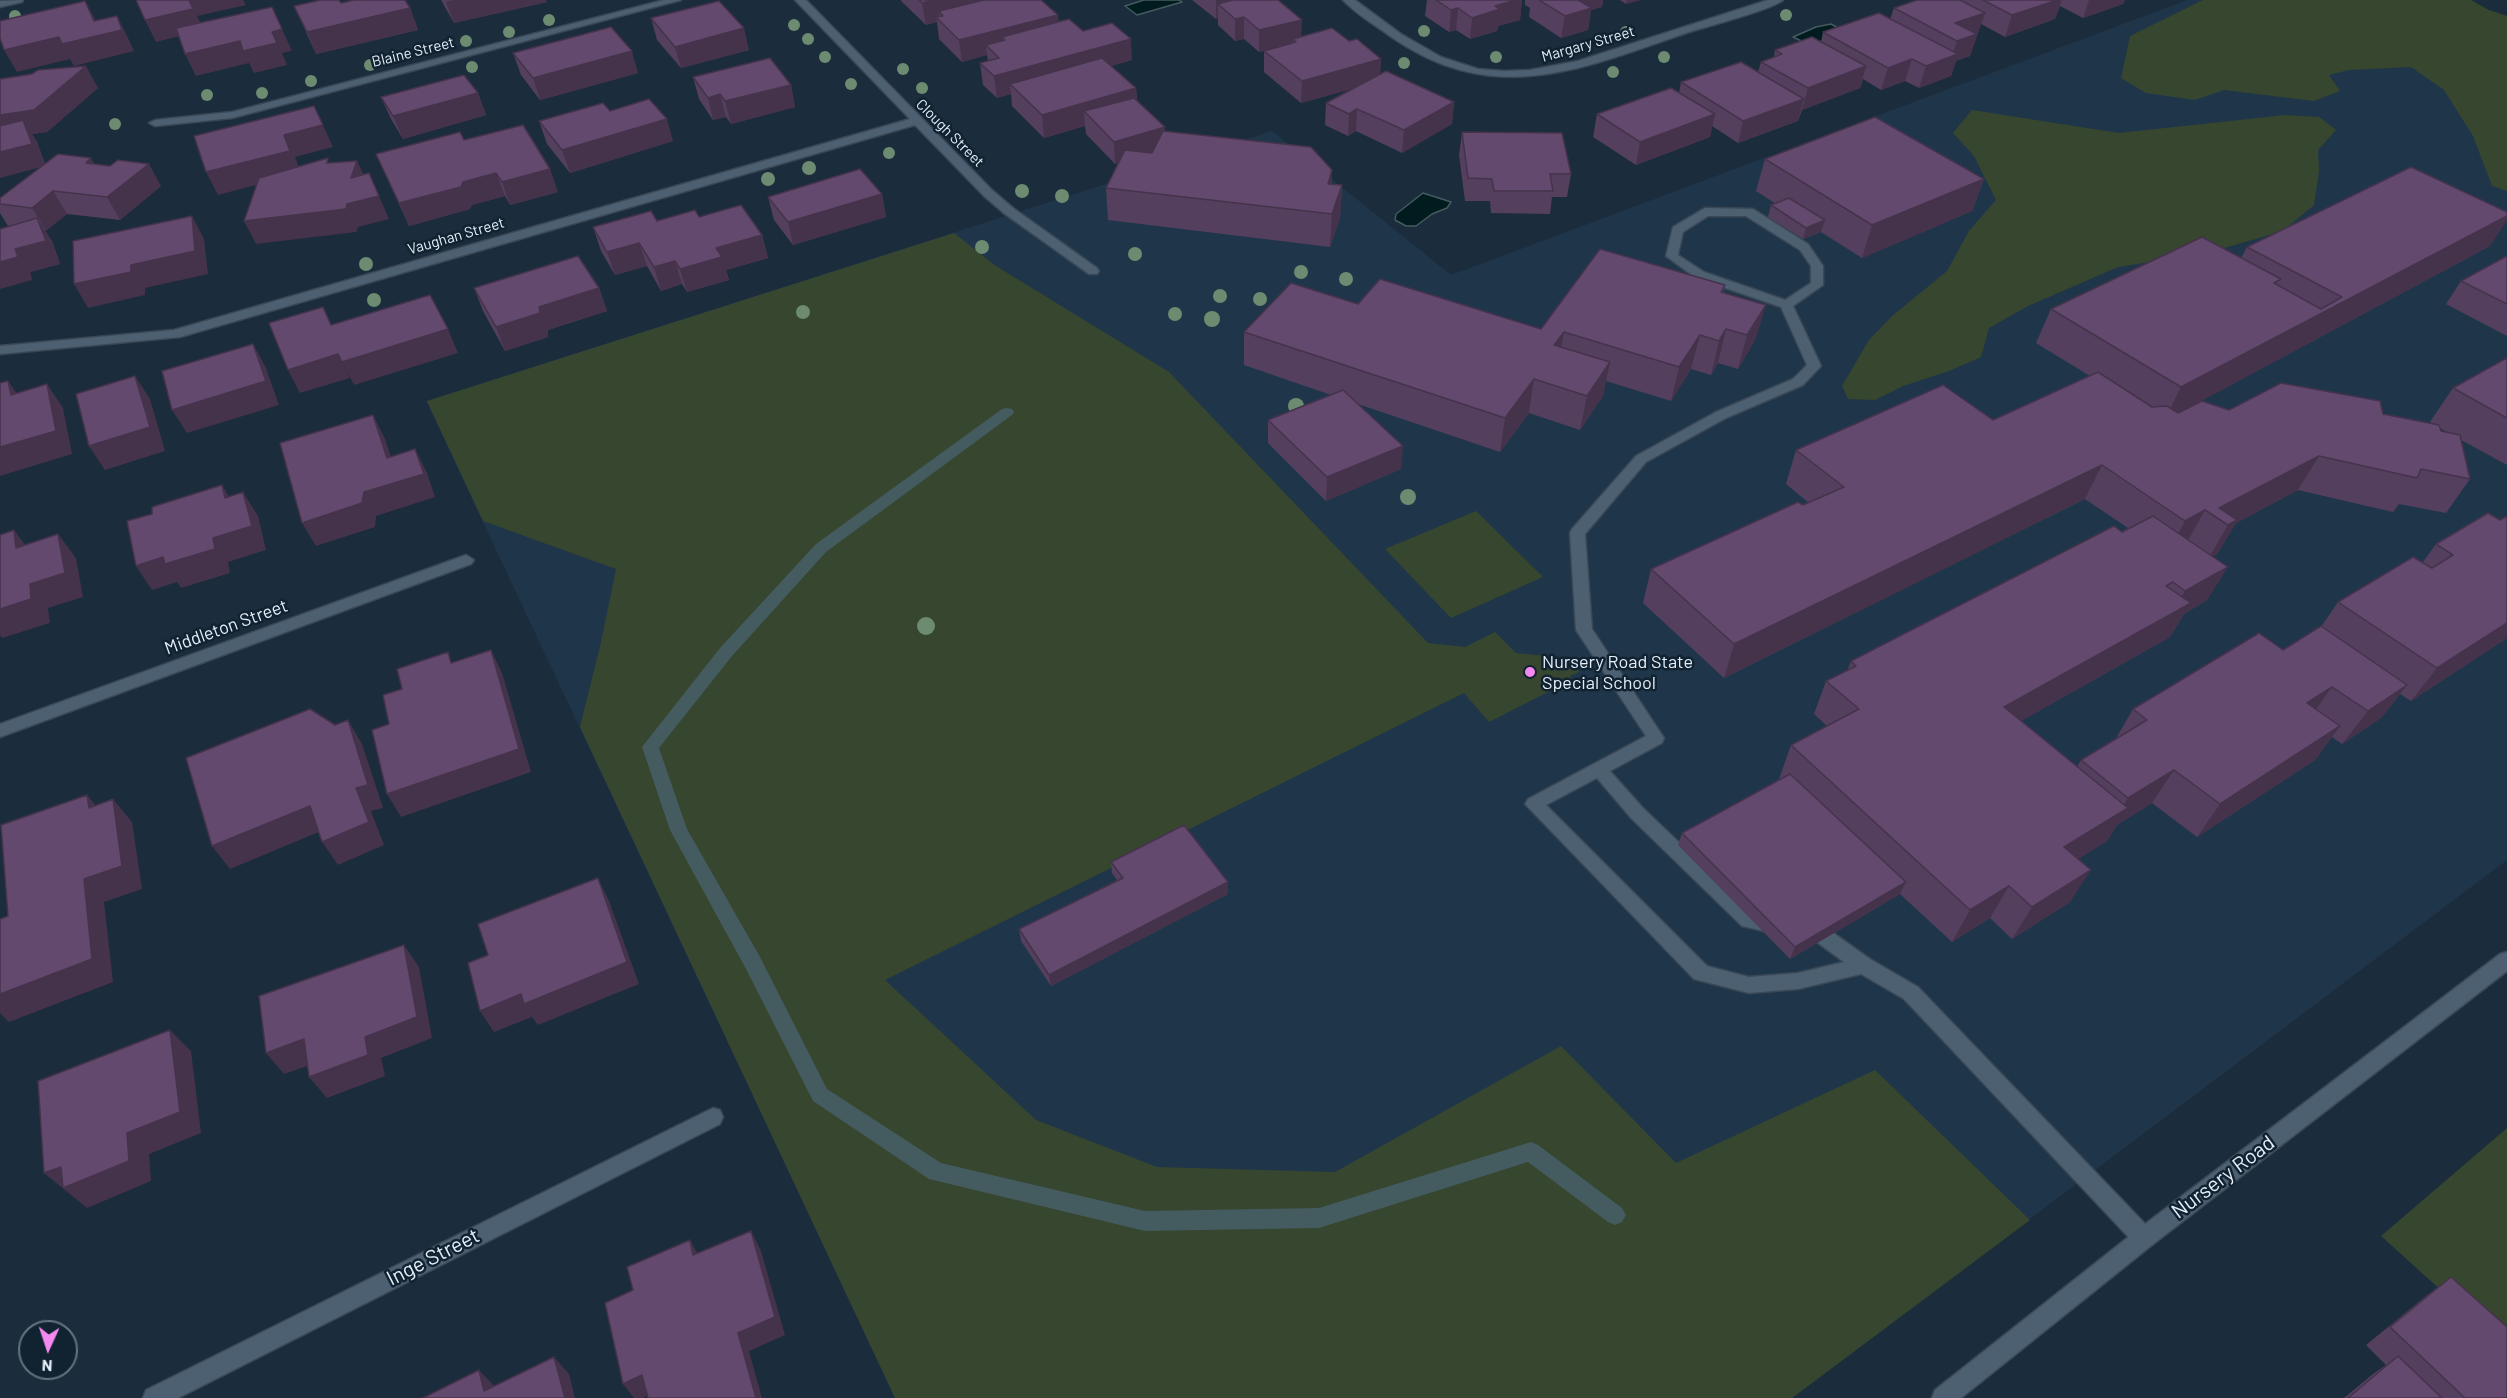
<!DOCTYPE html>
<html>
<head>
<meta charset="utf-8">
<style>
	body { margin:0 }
	#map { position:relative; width:2507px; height:1398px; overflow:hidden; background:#1b2c3c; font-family:Barlow,sans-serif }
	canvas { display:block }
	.north { position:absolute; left:18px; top:1320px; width:60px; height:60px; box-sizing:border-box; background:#112231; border:2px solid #657481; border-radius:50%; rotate:183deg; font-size:16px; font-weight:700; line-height:24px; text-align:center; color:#e3eef9 }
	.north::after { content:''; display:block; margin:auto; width:21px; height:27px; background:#f489f0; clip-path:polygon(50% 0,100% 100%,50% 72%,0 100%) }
</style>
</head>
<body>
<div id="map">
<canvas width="2507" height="1398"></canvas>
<div class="north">N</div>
</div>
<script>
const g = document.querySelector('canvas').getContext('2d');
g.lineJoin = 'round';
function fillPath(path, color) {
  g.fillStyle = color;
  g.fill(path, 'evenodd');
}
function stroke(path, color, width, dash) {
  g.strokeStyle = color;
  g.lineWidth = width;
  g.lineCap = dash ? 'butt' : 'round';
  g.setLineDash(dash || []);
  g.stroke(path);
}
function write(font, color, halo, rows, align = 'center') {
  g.font = font + ' Barlow,sans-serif';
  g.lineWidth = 5;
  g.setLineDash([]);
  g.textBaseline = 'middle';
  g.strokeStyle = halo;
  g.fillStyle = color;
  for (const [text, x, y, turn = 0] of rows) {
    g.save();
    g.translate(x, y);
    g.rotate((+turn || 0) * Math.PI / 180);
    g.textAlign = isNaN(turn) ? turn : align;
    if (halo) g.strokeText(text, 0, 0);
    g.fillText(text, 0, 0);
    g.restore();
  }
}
const built = new Path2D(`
	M2187,0H2358L2507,64V860L1792,1398H895L426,401L1272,131L1451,275Z`);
const green = new Path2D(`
	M2203,0H2471L2489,10L2507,16V191L2492,186L2473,136L2444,90L2411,67L2349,70L2329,75L2340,91L2314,101L2224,90L2195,100L2146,93L2121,78L2130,36Z
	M1972,110L2119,133L2285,115L2319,117L2336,130L2318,150L2319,171L2314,205L2283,231L2207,253L2118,267L2028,306L1989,328L1981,357L1949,371L1903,386L1875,400L1848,399L1842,386L1869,340L1892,316L1947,271L1969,231L1996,200L1974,156L1953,133Z
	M954,233L996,266L1169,372L1428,643L1465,647L1495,632L1516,653L1575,659L1579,672L1570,676L1572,680L1489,722L1464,693L885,980L1036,1120L1157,1167L1335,1172L1561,1046L1676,1163L1875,1070L2030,1220L1792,1398H895L580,727L601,642L616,569L483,521L427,401Z
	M1476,511L1543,577L1451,618L1385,549Z
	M2507,1128V1350L2381,1236Z`);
const water = new Path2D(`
	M1144,0H1179L1182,2L1137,15L1125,6Z
	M1831,24L1847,33L1810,45L1793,37L1816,27Z
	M1423,193L1451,202L1447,208L1432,214L1416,226H1406L1395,220L1396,214Z`);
const stream = new Path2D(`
	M1007,408L1012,409L1014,412L1012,415L826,552L732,656L659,748L687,829L760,957L827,1089L941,1163L1145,1211L1319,1208L1531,1142L1538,1145L1622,1208L1626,1215L1622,1222L1615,1225L1608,1222L1528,1162L1319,1228L1145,1231L929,1179L813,1101L746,969L670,830L642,747L720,648L816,544L1002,409Z`);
const service = new Path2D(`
	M1705,208L1753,209L1808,244L1823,266V285L1793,306L1821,366L1803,385L1726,418L1646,462L1585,534L1592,629L1664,738L1662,743L1610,771L1643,808L1754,914L1784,921L1786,926L1784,931L1777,934L1742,926L1631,818L1597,778L1546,805L1707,966L1749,977L1798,973L1844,962L1814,940L1799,937L1797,931L1799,925L1806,923L1825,927L1870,959L1918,987L2152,1231L2155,1238L2152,1245L2144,1248L2136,1245L1904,999L1861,974L1798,989L1749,993L1694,979L1525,804L1528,799L1646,736L1576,630L1570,533L1572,529L1636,456L1716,412L1793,379L1807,365L1781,307L1696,278L1666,256L1673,227ZM1708,216H1746L1800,250L1811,266V283L1785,300L1704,272L1678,255L1683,232Z`);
const minor = new Path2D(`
	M23,0L22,2L0,7V1Z
	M664,0H681L232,118L155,126L149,123L155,120L232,112Z
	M795,0H806L992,190L1013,208L1097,268L1099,271L1097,274H1089L1005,214L984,196L915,125L180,337L0,354V346L174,330L910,119Z
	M1343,0H1355L1401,34L1441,57L1478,69L1504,71L1530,70L1578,61L1768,0H1783C1771,10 1708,26 1689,32C1581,69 1494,109 1390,36C1375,25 1356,14 1343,0Z
	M466,555L474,560L471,564L0,737V724Z
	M713,1108L720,1110L723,1117L720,1124L178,1398H143L146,1390Z`);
const secondary = new Path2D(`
	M2507,952V971L2152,1245L1961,1398H1932L1935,1390L2136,1231L2500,954Z`);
const trees = [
	[1786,15,6],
	[15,16,6],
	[549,20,6],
	[794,25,6],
	[1424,31,6],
	[509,32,6],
	[1626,32,6],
	[808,39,6],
	[466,41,6],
	[825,57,6],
	[1496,57,6],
	[1664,57,6],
	[1404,63,6],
	[370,65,6],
	[472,67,6],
	[903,69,6],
	[1613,72,6],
	[311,81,6],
	[851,84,6],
	[922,88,6],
	[262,93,6],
	[207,95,6],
	[115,124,6],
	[889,153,6],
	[809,168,7],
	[768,179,7],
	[1022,191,7],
	[1062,196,7],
	[982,247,7],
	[1135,254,7],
	[366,264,7],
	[1301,272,7],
	[1346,279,7],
	[1220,296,7],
	[1260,299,7],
	[374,300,7],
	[803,312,7],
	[1175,314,7],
	[1212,319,8],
	[1296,406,8],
	[1408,497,8],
	[926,626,9]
];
const wall = new Path2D(`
	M441,0H546L547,2L454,23Z
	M901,0H1041L1058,15V22L1083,31L1132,60L1111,66L1136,88L1137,100L1165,127V131L1332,184L1342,185L1340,218L1330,247L1108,220L1106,188L1118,163L1115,164L1086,134L1085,126L1044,138L1012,106L1011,94L997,98L983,85L980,63L988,61L987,55L962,62L939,39L937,22L926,25L901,1Z
	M1192,0H1278L1301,37L1349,41L1381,59L1380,74L1454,102L1452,124L1402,153L1356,131L1348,136L1325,125L1326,103L1355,88L1301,103L1264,72V51L1259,52L1244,39L1235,41L1218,25V18L1216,19Z
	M1427,0H1522L1520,20L1498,26L1497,31L1470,39L1456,30L1449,32L1425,16Z
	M1525,0H1603L1602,7L1591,10L1588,30L1561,38L1529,17L1530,8L1525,5Z
	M1620,0H1640L1626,4Z
	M1917,0H2125L2123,4L2083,18L2060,6L2055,19L2005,37L1981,24L1970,56L1956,61L1951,76L1919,88L1905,81L1881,90L1863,79L1860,88L1802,110L1798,121L1738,143L1712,126L1710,137L1636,165L1593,137L1597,114L1679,93L1681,82L1758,72L1761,62L1774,57L1775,50L1821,42L1823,32L1890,19L1894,8Z
	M341,3L410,8L418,30L316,54L294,6Z
	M651,18L749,50L681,68L657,40Z
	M513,53L638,73L540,100L521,75Z
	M693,77L791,85L795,107L731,124L726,117L713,120L699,99Z
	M0,79L98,88L47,132L32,134L37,142L45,164H95L161,186L120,220L67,214L45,231L52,241L60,264L30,272L32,280L10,226H8L0,213V198L40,168Z
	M478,93L486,115L403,139L391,119L381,97Z
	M610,111L673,141L570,173L547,144L539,121Z
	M1462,132L1571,174L1567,197H1552L1550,214L1491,213L1490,201H1465L1459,155Z
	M464,140L558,192L510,205L505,196L472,205L470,209L409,226L376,154Z
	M1765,159L1984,179L1972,211L1862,258L1821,232L1803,239L1768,217L1771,205L1776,204L1756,191Z
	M882,194L886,217L793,245L774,220L768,197Z
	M699,217L762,235L768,258L726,270L729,280L687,292L682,284L661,291L647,266L615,275L601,251L593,227Z
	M2490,246L2186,409L2383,414L2433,424L2430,422L2453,388L2507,358V465L2461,440L2470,479L2446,513L2399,504L2393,512L2298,490L2236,523L2217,554L2213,556L2207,600L2184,614L2170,637L2021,721L2077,767L2081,760L2115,740L2133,709L2283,650L2321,627L2338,602L2423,562L2436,544L2488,513L2507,638L2411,701L2400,694L2381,718L2342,744L2332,737L2315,760L2197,837L2152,803L2117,825L2107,841L2078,859L2070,902L2012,939L1990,918L1952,942L1900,894L1790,959L1678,845L1682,833L1780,780L1779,779L1791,745L1827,726L1814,714L1826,681L1847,671L1851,661L2128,528L2085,499L1724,678L1643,603L1651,569L1809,503L1786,484L1796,450L1993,420L2090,376L2036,343L2051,309L2241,258L2247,247ZM2440,428L2449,433L2441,431Z
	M2507,256V336L2446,304L2461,281Z
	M1725,285L1723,293L1756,338L1738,369L1718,363L1711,375L1691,369L1671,401L1606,381L1603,396L1580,430L1529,413L1500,452L1358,404L1401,469L1326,501L1268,443V420L1331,395L1244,365V332L1358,304L1541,329Z
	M474,288H599L607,311L548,330V337L505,351L483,311Z
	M1111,862L1228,882V894L1051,986L1021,941L1019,929L1117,880L1112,873Z
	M2451,1277L2507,1398H2344L2373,1374L2386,1365L2366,1345L2426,1296Z`);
const shadedWall = new Path2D(`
	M189,0H243L246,5L197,16L204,30L156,42L145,20Z
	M453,0H546L547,2L454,23L446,2Z
	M935,0H992L943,16L939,11L940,21L936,17L937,22L926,25L922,3Z
	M1216,0H1274L1218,4V18L1216,19Z
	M1516,0H1522L1520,20L1498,26L1497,31L1470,39L1472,18L1495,6Z
	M1571,0H1603L1602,7L1591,10L1588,30L1561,38L1565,16Z
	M1627,0H1640L1626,4Z
	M2057,0H2062L2055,19L2005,37L2012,15Z
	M2089,0H2125L2123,4L2083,18Z
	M85,1L97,23L117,16L128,38L134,51L74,66L70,59L17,72L4,50L94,21Z
	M272,7L292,51L282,53L287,65L254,73L249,63L196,76L185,54L240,41L272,32Z
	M410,8L418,30L316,54L307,32Z
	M1458,8L1456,30L1449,32L1451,10Z
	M1985,13L1970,56L1956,61L1951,76L1919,88L1926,66L1952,57L1957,41L1955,23Z
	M1058,15L1060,36L1005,40L1002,37L1003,51L986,45L987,55L962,62L959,40Z
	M1244,17V39L1235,41V19Z
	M1302,20L1301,41L1293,39V44L1259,52V30Z
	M744,28L749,50L681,68L675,47Z
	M1131,39L1132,60L1018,92L1010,84L1011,94L997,98L994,76Z
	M632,51L638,73L540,100L533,78Z
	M1381,59L1380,81L1301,103L1302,81Z
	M1912,59L1905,81L1881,90L1888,68Z
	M86,66L98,88L47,132L32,134L37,142L45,166L0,178V115Z
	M1866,66L1860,88L1802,110L1808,88Z
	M791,85L795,107L731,124L725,101Z
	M1136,88L1137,111H1084L1085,126L1044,138L1042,115Z
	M478,93L486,115L403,139L393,116Z
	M720,94L726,117L713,120L708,98Z
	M1804,99L1798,121L1738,143L1743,121Z
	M1454,102L1452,124L1402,153L1404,130Z
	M1357,109L1356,131L1348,136L1349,114Z
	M1715,114L1710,137L1636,165L1640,142Z
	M667,119L673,141L570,173L562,150Z
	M323,125L333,147L295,157L301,173L218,195L206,172L284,135Z
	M1165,127L1166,150L1115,164L1114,142Z
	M91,158L104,181L86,163Z
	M357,161L368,183L351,178Z
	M149,164L161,186L120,220L107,197Z
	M550,169L558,192L510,205L502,182Z
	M1332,170L1331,203L1328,184Z
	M496,173L505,196L472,205L470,209L409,226L399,203L463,182Z
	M1984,179L1972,211L1862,258L1872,225Z
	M1342,185L1340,218L1330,247L1332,214Z
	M53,191L67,214L46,231L32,208Z
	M882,194L886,217L793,245L788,222Z
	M379,196L389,219L358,227L356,232L256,244L244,221L347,204Z
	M192,216L204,239L208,274L145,288V295L88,308L74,284L131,265Z
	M2507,216V220L2490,246L2164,421L2181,387Z
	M37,218L52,241L60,264L30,272L32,280L0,289V262L15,249Z
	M1825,220L1821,232L1803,239L1806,228Z
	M762,235L768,258L726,270L729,280L687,292L680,269L716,248Z
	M639,243L647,266L615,275L607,252Z
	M675,261L682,284L661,291L654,267Z
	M599,288L607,311L548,330V337L505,351L496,327L539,307Z
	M1766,305L1756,338L1738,369L1747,335Z
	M448,329L458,353L354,385L342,362Z
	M1726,329L1718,363L1711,375L1719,341Z
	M1564,332L1558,366L1554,345Z
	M1700,335L1691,369L1671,401L1679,367Z
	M253,344L266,368L279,405L187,433L172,410Z
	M338,354L350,378L300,393L288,370Z
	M1610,362L1603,396L1580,430L1587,396Z
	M135,376L150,399L165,451L105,470L89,446Z
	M1534,379L1529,413L1500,452L1505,418Z
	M8,381L24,404L11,395Z
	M47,384L63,408L72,454L0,476V447Z
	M373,415L385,439L399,481L415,449L427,473L435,497L376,516L375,527L316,546L302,523L364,492L387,458Z
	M1403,446L1401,469L1326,501L1327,477Z
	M2319,456L2298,490L2236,523L2217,554L2208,559L2228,525L2219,508Z
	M2102,465L2085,499L1724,678L1734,644Z
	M222,485L236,509L225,498Z
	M243,492L258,516L266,550L228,562L230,573L181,588L177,582L152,590L136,566Z
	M2205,510L2186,544L2166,555L2185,521Z
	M14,530L32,554L16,548Z
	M58,534L76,558L83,597L48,608L50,623L2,638L0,635V609L30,584Z
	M2228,567L2207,600L2184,614L2170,637L1987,740L2004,707L2171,614L2185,591Z
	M2507,623V638L2411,701L2437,668Z
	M491,650L502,673L531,772L401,817L387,794Z
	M2407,685L2381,718L2342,744L2368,711Z
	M2332,687L2308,720L2307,703Z
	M348,720L362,744L383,808L371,811L384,845L338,865L322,842L356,788Z
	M2340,726L2315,760L2197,837L2220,804Z
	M2174,770L2152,803L2117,825L2107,841L2044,880L2064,847L2118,814L2128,798Z
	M87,795L106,818L89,808Z
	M113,799L132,822L142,889L104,902L113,982L9,1022L0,1013V994L84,879Z
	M310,806L326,829L230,869L212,846Z
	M2091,870L2070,902L2012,939L2032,907Z
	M598,878L609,901L639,984L538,1025L532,1017L494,1032L480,1011Z
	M1228,882V894L1051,986L1049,975Z
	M1906,882L1900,894L1790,959L1795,947Z
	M2009,886L1990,918L1952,942L1970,910Z
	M404,945L419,967L432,1038L381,1058L385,1076L327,1098L309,1077L365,1037Z
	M170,1030L191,1051L201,1133L149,1154L151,1181L87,1208L44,1173L127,1133Z
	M304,1039L322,1061L284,1074L266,1053Z
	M751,1231L761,1251L785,1335L749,1351L762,1398H756L738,1333Z
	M690,1240L701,1260L693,1255Z
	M554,1357L569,1374L575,1398H565Z
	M479,1370L496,1388L484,1391Z
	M642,1375L655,1392L643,1398H634L623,1384Z`);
const building = new Path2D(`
	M136,0H189L193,9L145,20Z
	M321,0H339L341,3L354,0H405L410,8L307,32L294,6Z
	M919,0H935L922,3Z
	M984,0H1041L1058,15L959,40L936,17L943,16L939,11Z
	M1233,0H1278L1302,20L1259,30L1244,17L1235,19L1218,4Z
	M1436,0H1516L1495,6L1500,9L1472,18L1458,8L1451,10Z
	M1539,0H1578L1592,8L1565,16Z
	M1917,0H1960L1985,13L1955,23L1977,34L1957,41L1894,8Z
	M1983,0H2057L2012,15Z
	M85,1L94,21L117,16L122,30L62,44L59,37L4,50L0,38V21Z
	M719,1L744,28L675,47L651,18Z
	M272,7L282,29L272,32L277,43L243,51L240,41L185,54L176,28Z
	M1879,13L1958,54L1926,66L1912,59L1888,68L1823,32Z
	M1069,19L1083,31L1112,23L1131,39L994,76L980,63L999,58L986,45L1005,40L1002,37Z
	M611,27L632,51L533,78L513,53Z
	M1332,28L1349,41L1357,39L1381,59L1302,81L1264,51L1296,42L1293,39Z
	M1812,37L1866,66L1808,88L1761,62L1782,54L1775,50Z
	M770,58L791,85L725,101L720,94L708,98L693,77Z
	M1102,58L1136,88L1042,115L1010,84Z
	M1741,62L1804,99L1743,121L1681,82Z
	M86,66L34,110L0,115V79L32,74L38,70Z
	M1386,71L1454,102L1404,130L1357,109L1349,114L1326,103Z
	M464,75L478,93L393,116L381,97Z
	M1671,88L1715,114L1640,142L1597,114Z
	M1134,98L1165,127L1114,142L1084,111Z
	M649,99L667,119L562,150L539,121L603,103L610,111Z
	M314,106L323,125L284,135L290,151L206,172L194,136Z
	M1875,117L1984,179L1872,225L1765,159Z
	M23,120L32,144L0,152V126Z
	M523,125L550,169L502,182L496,173L463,182L461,187L399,203L376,154L460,132L464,140Z
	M1163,131L1311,147L1332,170L1328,184L1342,185L1332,214L1106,188L1125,150L1152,153Z
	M1462,132L1562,133L1571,174H1550L1553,191H1494L1492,179L1468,178Z
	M58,154L91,158L86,163L110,166L118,160L149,164L107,197L53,191L32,208L0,204V198Z
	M328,158L327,163L357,161L351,178L369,173L379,196L347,204L346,209L244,221L259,178Z
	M2411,167L2507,212V216L2181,387L2051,309L2202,237L2281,279L2274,283L2321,309L2342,297L2247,247Z
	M860,169L882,194L788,222L768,197Z
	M1789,198L1825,220L1806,228L1771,205Z
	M741,205L762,235L716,248L722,257L680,269L675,261L654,267L639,243L607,252L593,227L651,211L657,221L695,210L699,217Z
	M192,216L195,251L131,265V272L74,284L73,241Z
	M37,218L46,241L15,249L18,257L0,262V229Z
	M1600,249L1725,285L1721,292L1766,305L1747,335L1726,329L1719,341L1700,335L1679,367L1564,332L1554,345L1610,362L1587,396L1534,379L1505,418L1244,332L1291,283L1358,304L1380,279L1541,329Z
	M578,256L599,288L539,307L540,313L496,327L474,288Z
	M2507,256V304L2461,281Z
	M430,295L448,329L342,362L338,354L288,370L269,323L323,307L331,325Z
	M253,344L266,381L172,410L162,371Z
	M2507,358V418L2453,388Z
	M2098,372L2152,407L2167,406L2178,413L2202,401L2229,410L2281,383L2380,401L2383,414L2439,425L2441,431L2460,435L2470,479L2421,469L2417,478L2319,456L2219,508L2237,520L2228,525L2205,510L2185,521L2102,465L1734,644L1651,569L1798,502L1803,505L1844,487L1796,450L1943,385L1993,420Z
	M135,376L150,427L89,446L76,394Z
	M8,381L11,395L47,384L56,431L0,447V383Z
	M1343,390L1403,446L1327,477L1268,420Z
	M373,415L387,458L415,449L424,474L364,492L362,503L302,523L280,443Z
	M222,485L225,498L243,492L252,526L213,538L215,549L165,564L163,557L136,566L127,521L152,514V507Z
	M2488,513L2500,520L2507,516V623L2437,668L2338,602L2413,557L2432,568L2453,555L2436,544Z
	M2153,516L2228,567L2185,591L2173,582L2166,586L2191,603L2004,707L2128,808L2064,847L2091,870L2032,907L2009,886L1970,910L1791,745L1859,709L1826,681L1856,666L1851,661L2114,526L2122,532Z
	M14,530L16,548L58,534L65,573L30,584L31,599L0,609V535Z
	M2321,626L2407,685L2368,711L2332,687L2307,703L2340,726L2220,804L2174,770L2128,798L2081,760L2147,720L2133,709L2259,633L2283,650Z
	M491,650L519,749L387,794L372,730L389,724L383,695L402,689L397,669L448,652L451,663Z
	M310,709L335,725L348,720L368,785L356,788L369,822L322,842L310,806L212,846L186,758Z
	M1790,774L1906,882L1795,947L1682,833Z
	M87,795L89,808L113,799L122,866L84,879L92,959L0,994V919L8,916L1,825Z
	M1184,825L1228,882L1049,975L1019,929L1123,878L1111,862Z
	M598,878L627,962L524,1004L521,994L480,1011L468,963L488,955L478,924Z
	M404,945L417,1017L365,1037L368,1055L309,1077L304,1039L266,1053L259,996Z
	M170,1030L180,1112L127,1133L129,1161L63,1188L61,1167L44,1173L38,1081Z
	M751,1231L775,1317L738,1333L756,1398H648L642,1375L623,1384L605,1303L633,1290L627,1267L690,1240L693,1255Z
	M2451,1277L2507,1327V1398H2465L2390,1327Z
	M2398,1356L2442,1398H2348Z
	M554,1357L565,1398H423L479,1370L484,1391Z`);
const markers = [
	[1530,672,6,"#f489f0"]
];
const farStreetnames = [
	["Margary Street",1588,44,-16],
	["Blaine Street",413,52,-14],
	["Clough Street",950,133,45],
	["Vaughan Street",456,236,-16]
];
const streetNames = [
	["Middleton Street",226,627,-20]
];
const poiNames = [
	["Nursery Road State",1542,662],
	["Special School",1542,683]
];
const nearStreetnames = [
	["Nursery Road",2223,1177,-37],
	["Inge Street",433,1257,-27]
];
fillPath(built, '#1f364a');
fillPath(green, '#37462f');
fillPath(water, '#001c1e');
stroke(water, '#445b60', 1.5);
fillPath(stream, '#445b60');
stroke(service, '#3a4856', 3);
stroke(minor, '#3a4856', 3);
stroke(secondary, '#3a4856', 3);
fillPath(service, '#4d6072');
fillPath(minor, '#4d6072');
fillPath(secondary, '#4d6072');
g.fillStyle = '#6c8b70';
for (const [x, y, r] of trees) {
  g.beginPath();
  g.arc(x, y, r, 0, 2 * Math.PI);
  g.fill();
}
fillPath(wall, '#543f5e');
fillPath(shadedWall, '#45334c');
fillPath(building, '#62496d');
stroke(building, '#45334c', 1.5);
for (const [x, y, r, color] of markers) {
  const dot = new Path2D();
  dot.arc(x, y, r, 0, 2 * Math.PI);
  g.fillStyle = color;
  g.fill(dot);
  stroke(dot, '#112231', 2);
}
write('15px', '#e3eef9', '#112231', farStreetnames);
write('18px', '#e3eef9', '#112231', streetNames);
write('18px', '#e3eef9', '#112231', poiNames, 'left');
write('21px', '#e3eef9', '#112231', nearStreetnames);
</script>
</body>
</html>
